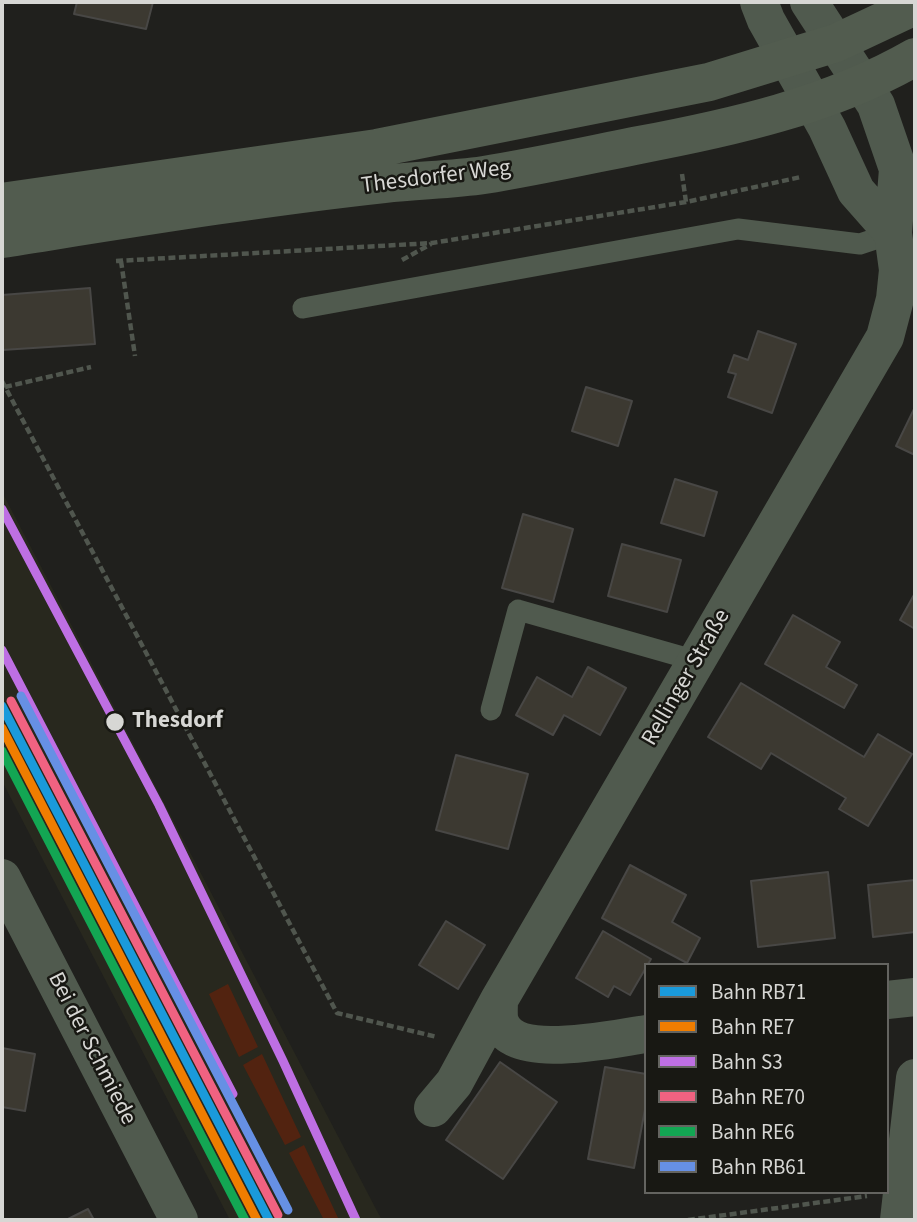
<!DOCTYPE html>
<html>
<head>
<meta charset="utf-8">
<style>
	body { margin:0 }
	#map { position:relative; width:917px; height:1222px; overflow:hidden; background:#20201d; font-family:"Source Sans 3",sans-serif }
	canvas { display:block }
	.frame { position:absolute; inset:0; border:4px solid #d7d7d4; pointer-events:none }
	.legend { position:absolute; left:644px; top:963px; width:245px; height:231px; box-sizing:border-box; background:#181813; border:2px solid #646460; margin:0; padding:9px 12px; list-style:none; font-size:21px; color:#d7d7d4 }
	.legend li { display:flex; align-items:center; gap:14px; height:35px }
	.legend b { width:35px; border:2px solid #646460 }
</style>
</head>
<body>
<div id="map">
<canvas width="917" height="1222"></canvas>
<div class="frame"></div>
<ul class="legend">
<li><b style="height:9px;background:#1a9adb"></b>Bahn RB71</li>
<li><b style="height:9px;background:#ef7d00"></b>Bahn RE7</li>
<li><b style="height:9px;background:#be6fe3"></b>Bahn S3</li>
<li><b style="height:9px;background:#f06281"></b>Bahn RE70</li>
<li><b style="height:9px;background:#13a653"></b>Bahn RE6</li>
<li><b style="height:9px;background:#6690e4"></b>Bahn RB61</li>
</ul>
</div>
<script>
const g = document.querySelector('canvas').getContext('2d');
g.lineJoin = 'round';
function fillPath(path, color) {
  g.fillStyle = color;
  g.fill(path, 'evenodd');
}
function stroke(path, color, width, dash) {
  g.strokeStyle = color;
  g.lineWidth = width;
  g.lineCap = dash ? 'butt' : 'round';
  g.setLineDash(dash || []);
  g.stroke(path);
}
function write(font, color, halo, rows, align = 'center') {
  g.font = font + ' "Source Sans 3",sans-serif';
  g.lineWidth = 5;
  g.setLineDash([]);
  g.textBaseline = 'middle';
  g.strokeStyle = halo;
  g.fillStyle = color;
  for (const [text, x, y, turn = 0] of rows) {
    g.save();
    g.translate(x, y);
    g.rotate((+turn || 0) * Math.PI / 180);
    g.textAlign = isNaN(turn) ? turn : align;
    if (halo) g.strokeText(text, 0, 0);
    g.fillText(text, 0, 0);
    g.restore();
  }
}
const built = new Path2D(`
	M2,492L377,1211L382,1220H230L2,781Z`);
const green = new Path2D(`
	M228,984L258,1047L239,1057L209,994Z
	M262,1054L301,1137L285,1145L243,1065Z
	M304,1145L339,1220H324L289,1153Z`);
const building = new Path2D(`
	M77,2H153L146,29L74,14Z
	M90,288L95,344L2,350V295Z
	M758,331L796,344L772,413L728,397L736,374L728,372L734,355L748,360Z
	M586,387L632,401L618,446L572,431Z
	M915,407V455L896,446Z
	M675,479L717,492L704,536L661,523Z
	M523,514L573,529L553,602L502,588Z
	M622,544L681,560L667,612L608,596Z
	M915,593V629L900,620Z
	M793,615L840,642L826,667L857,685L844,708L765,664Z
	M588,667L626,688L600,735L564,715L553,735L516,715L537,677L572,697Z
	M741,683L864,757L878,734L912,754L868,826L839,809L846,798L771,753L761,769L708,737Z
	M456,755L528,774L508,849L436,830Z
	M630,865L686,895L672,922L700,938L687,963L602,918Z
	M828,872L835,938L758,947L751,881Z
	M915,880V932L873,937L868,885Z
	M446,921L485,945L458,989L419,965Z
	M603,931L651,959L630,995L614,986L608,997L576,978Z
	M2,1048L35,1054L25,1111L2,1107Z
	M500,1062L557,1102L503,1179L446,1140Z
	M605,1067L646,1074V1104L634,1168L588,1159Z
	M88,1209L94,1220H66Z`);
const path = new Path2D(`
	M682,174L686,202
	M402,260L431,244
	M116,261L432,243L686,202L801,177
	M121,261L135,356
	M2,381L337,1013L437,1037
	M5,387L91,367
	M688,1220L867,1196`);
const lane = new Path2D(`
	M303,308L738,229L860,244L893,233
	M491,710L518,610L697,661`);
const street = new Path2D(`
	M759,2L766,20L827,128L856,191L893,233
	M2,878L179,1220
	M499,1000C499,1007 498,1016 500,1022C513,1062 615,1038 646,1034
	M887,1000L915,997
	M433,1108L454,1083L499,1000L885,337L895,299L898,270L893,233L898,169L876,105L809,2
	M899,1220L915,1078`);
const secondary = new Path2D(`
	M2,202L377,148L709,82L836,43L915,6
	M2,239C129,219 256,198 384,184C417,180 451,180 484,175C534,167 584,156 634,146C730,128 830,106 915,57`);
const rail1 = new Path2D(`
	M2,706L269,1220`);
const rail2 = new Path2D(`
	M2,728L257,1220`);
const rail3 = new Path2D(`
	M2,509L159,805L283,1061L356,1220
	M2,650L233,1094`);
const rail4 = new Path2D(`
	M11,701L278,1215`);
const rail5 = new Path2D(`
	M2,751L245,1220`);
const rail6 = new Path2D(`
	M21,696L288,1210`);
const markers = [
	[115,722,10,"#d7d7d4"]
];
const streetNames = [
	["Thesdorfer Weg",436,178,-7],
	["Rellinger Straße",687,678,-60],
	["Bei der Schmiede",91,1049,63]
];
const stopNames = [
	["Thesdorf",132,722]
];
fillPath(built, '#28281e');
fillPath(green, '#522310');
fillPath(building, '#3c3931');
stroke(building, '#484745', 2);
stroke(path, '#50564e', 4.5, [7, 3.5]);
stroke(lane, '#505a4e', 21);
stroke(street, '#505a4e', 38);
stroke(secondary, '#525c4f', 38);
stroke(rail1, '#1a9adb', 9);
stroke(rail2, '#ef7d00', 9);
stroke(rail3, '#be6fe3', 9);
stroke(rail4, '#f06281', 9);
stroke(rail5, '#13a653', 9);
stroke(rail6, '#6690e4', 9);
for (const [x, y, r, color] of markers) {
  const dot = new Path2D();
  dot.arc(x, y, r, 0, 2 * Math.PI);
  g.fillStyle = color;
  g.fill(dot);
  stroke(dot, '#181813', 2.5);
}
write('23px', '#d7d7d4', '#181813', streetNames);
write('bold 23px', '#d7d7d4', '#181813', stopNames, 'left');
</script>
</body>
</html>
